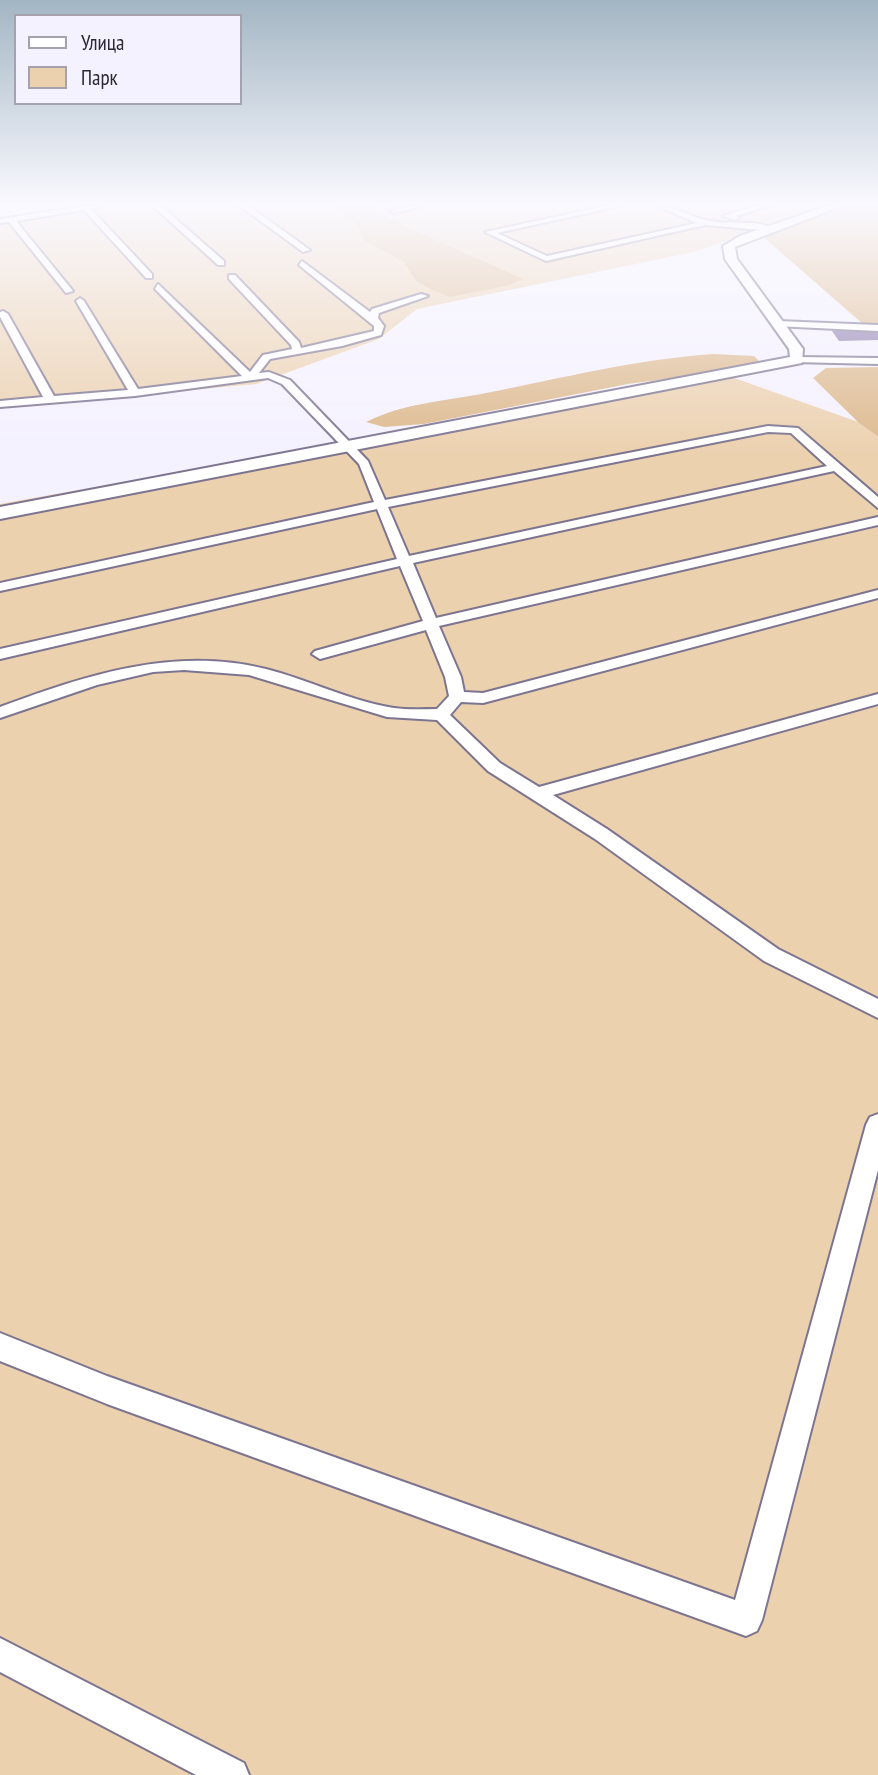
<!DOCTYPE html>
<html>
<head>
<meta charset="utf-8">
<style>
	body { margin:0 }
	#map { position:relative; width:878px; height:1775px; overflow:hidden; background:#f5f2ff; font-family:"PT Sans Narrow",sans-serif }
	canvas { display:block }
	.legend { position:absolute; left:14px; top:14px; width:228px; height:91px; box-sizing:border-box; background:#f5f2ff; border:2px solid #a5a1ae; margin:0; padding:9px 12px; list-style:none; font-size:21px; color:#2c2834 }
	.legend li { display:flex; align-items:center; gap:14px; height:35px }
	.legend b { width:35px; border:2px solid #a5a1ae }
</style>
</head>
<body>
<div id="map">
<canvas width="878" height="1775"></canvas>
<ul class="legend">
<li><b style="height:9px;background:#fff"></b>Улица</li>
<li><b style="height:19px;background:#ecd1af"></b>Парк</li>
</ul>
</div>
<script>
const g = document.querySelector('canvas').getContext('2d');
g.lineJoin = 'round';
function fillPath(path, color) {
  g.fillStyle = color;
  g.fill(path, 'evenodd');
}
function stroke(path, color, width, dash) {
  g.strokeStyle = color;
  g.lineWidth = width;
  g.lineCap = dash ? 'butt' : 'round';
  g.setLineDash(dash || []);
  g.stroke(path);
}
const green = new Path2D(`
	M99,206H825L694,252L417,309L379,339L256,384L0,408V221Z
	M723,374L878,429V1775H0V504Z`);
const forest = new Path2D(`
	M332,206H375L380,213L398,223L523,279L509,285L450,297L430,289L416,281L404,262L365,241L354,221Z
	M851,206H878V324H863L762,236Z
	M714,354L754,356L760,362L717,372L628,384L424,424L384,427L366,422C403,403 446,401 486,393C562,378 638,359 714,354Z
	M878,367V436L859,423L813,378L826,368Z`);
const building = new Path2D(`
	M878,330V340L839,341L832,331Z`);
const street = new Path2D(`
	M85,206H103L91,209L152,274V278H146L84,210L16,221L73,291L66,293L9,222L0,223V219Z
	M153,206H161L224,261V265H218Z
	M240,206H249L310,250L303,252Z
	M409,206H423L394,213L390,211Z
	M606,206H620L497,233L547,256L697,223L657,206C675,206 688,216 705,220C727,226 754,218 775,229L771,231L705,225L546,261L485,232Z
	M756,206H768L736,216L739,218L735,220L723,216Z
	M302,261L370,312L372,309L421,294L428,296L379,313L378,318L384,326L381,335L342,346L270,359L259,373L269,372L290,380L368,461L385,500L768,426L798,428L878,497V508L834,471L413,563L436,618L878,517V525L439,626L461,677L464,692L483,693L878,590V598L483,703L461,702L450,715L500,763L539,787L878,694V704L553,795L607,829L778,949L878,999V1018L764,961L595,839L488,771L437,720L387,717L249,675L184,670L153,672L97,685L0,718V707C86,675 174,646 266,669C309,680 350,701 394,708C408,710 423,709 437,709L449,696L445,677L426,630L320,659L312,654L315,651L423,621L400,566L0,659V649L397,559L377,509L0,591V583L374,502L359,464L282,384L268,378L135,396L0,407V401L43,397L0,317V312L3,311L8,314L54,396L128,390L76,301L80,298L84,301L138,389L242,376L155,289L158,284L250,372L263,355L292,349L291,345L229,279V275H235L299,342L301,348L374,331V326L299,265ZM768,432L791,433L827,466L409,556L388,507Z
	M778,321L878,325V331L775,326L773,324Z
	M797,357L878,358V364L793,362V358Z
	M878,1114V1170L762,1620L757,1631L746,1636L107,1404L0,1361V1333L107,1376L735,1600L866,1125L870,1117Z
	M0,1638L244,1763L249,1775H196L0,1672Z`);
const secondary = new Path2D(`
	M827,206H842L735,247L737,259L803,349L802,363L0,519V507L790,357L789,349L725,259L723,246L740,236Z`);
fillPath(green, '#ecd1af');
fillPath(forest, '#ddb98d');
fillPath(building, '#8a7cab');
stroke(street, '#7d7590', 4);
stroke(secondary, '#7d7590', 4);
fillPath(street, '#fff');
fillPath(secondary, '#fff');
const sky = g.createLinearGradient(0, 0, 0, 454);
sky.addColorStop(0, '#a3b6c3');
sky.addColorStop(0.45, '#faf9ff');
sky.addColorStop(1, '#faf9ff00');
g.fillStyle = sky;
g.fillRect(0, 0, 878, 454);
</script>
</body>
</html>
